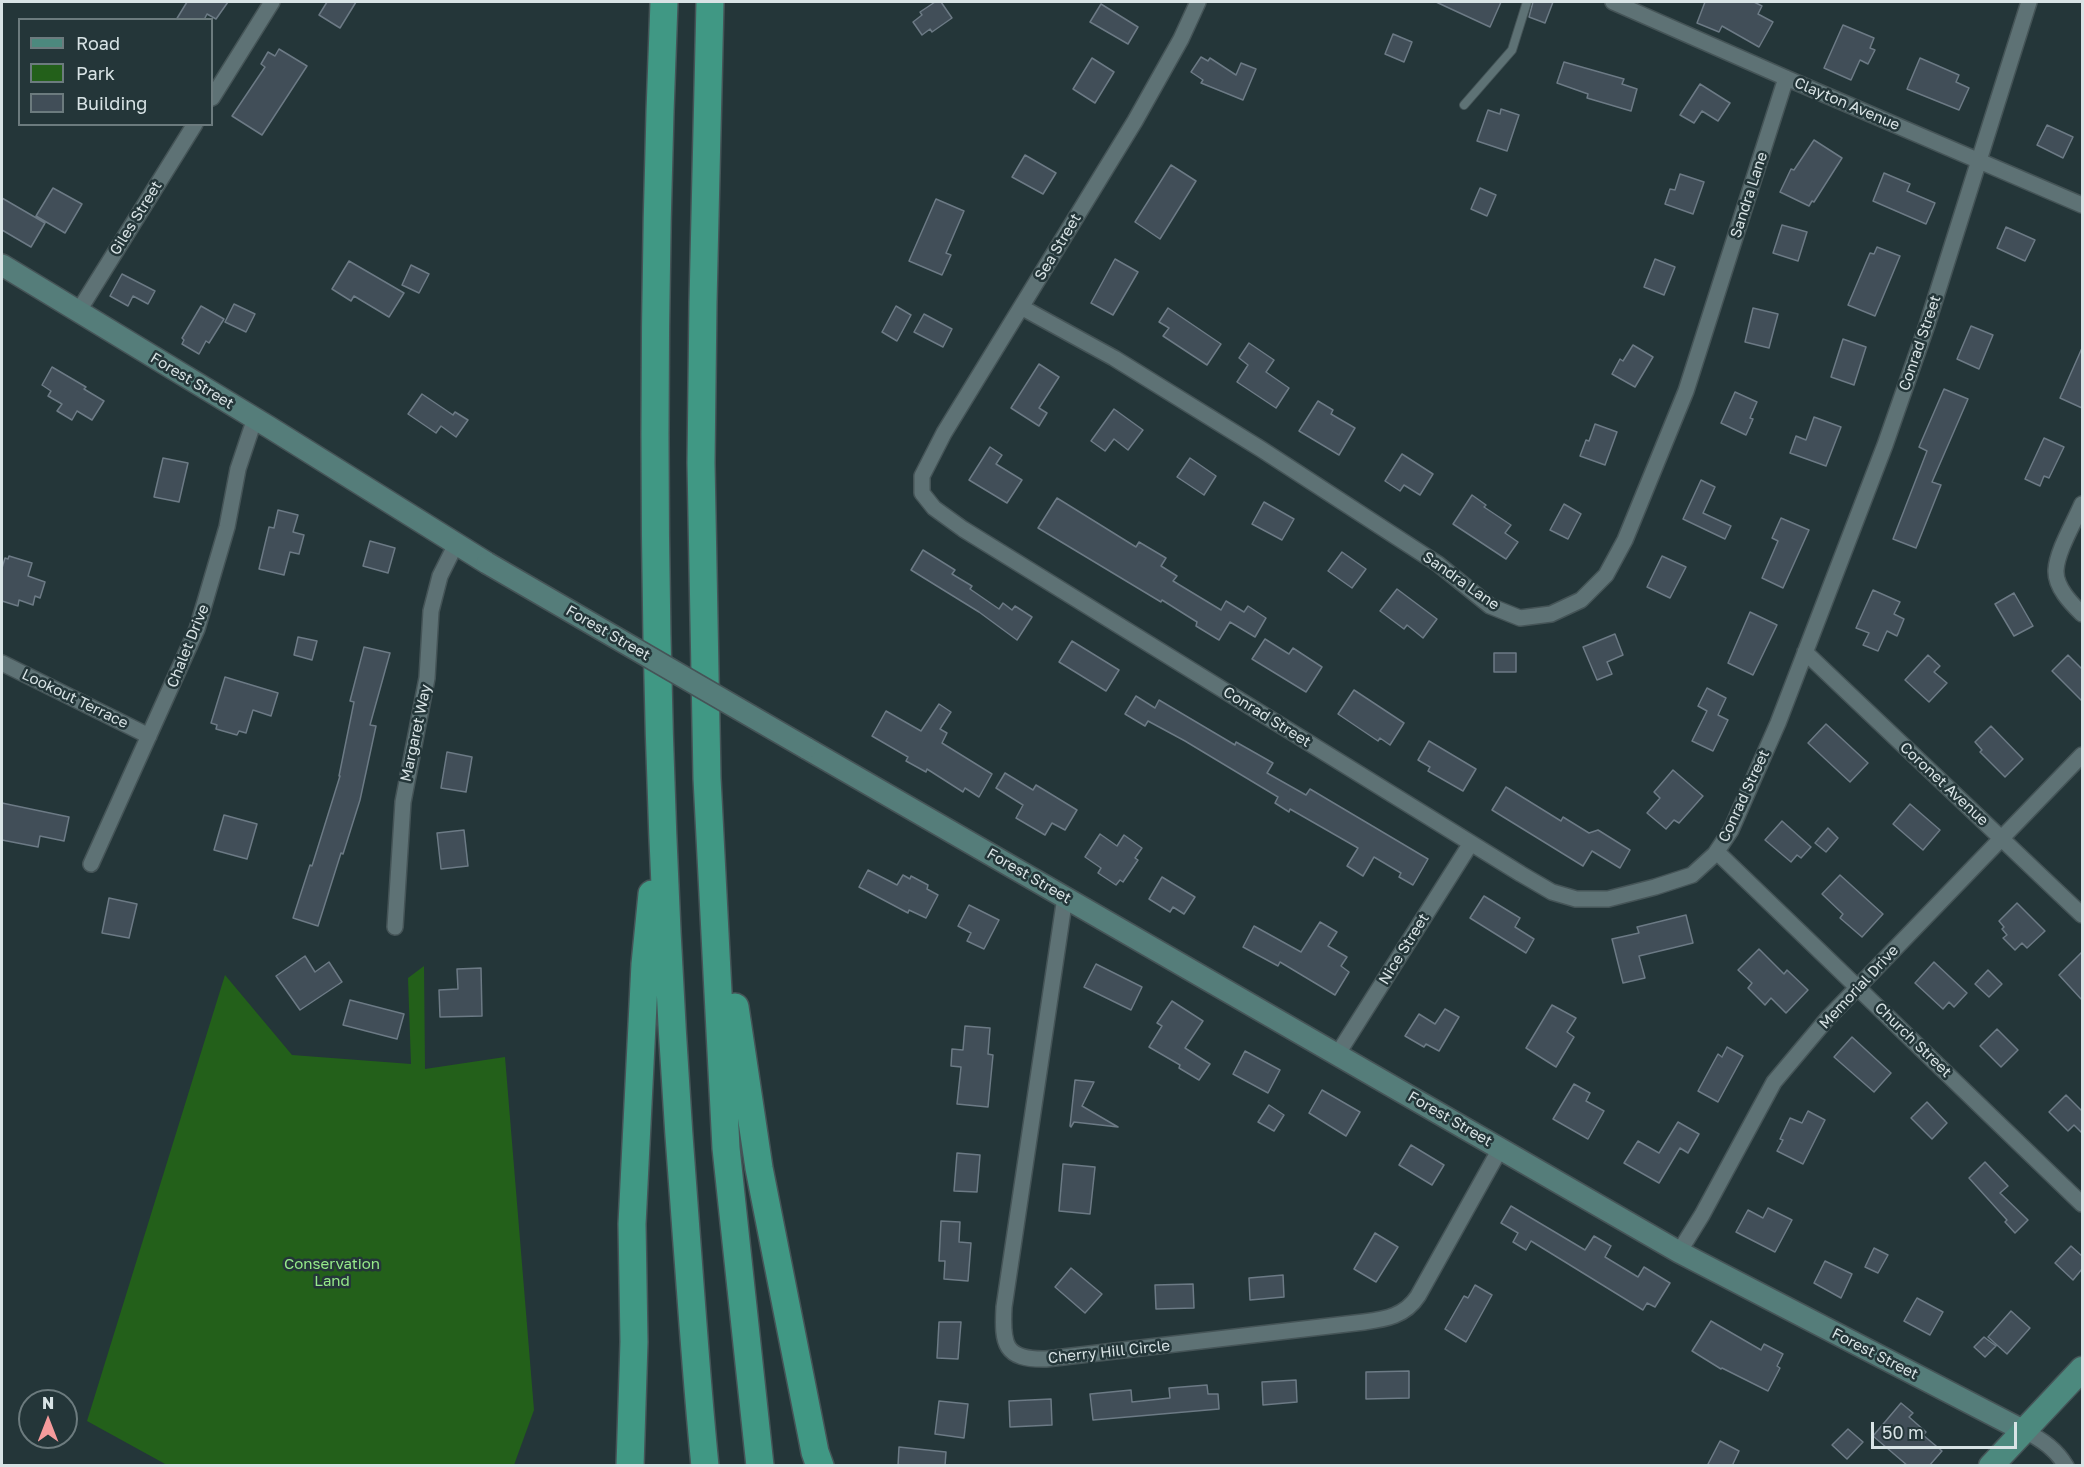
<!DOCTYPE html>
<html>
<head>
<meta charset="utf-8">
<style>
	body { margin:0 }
	#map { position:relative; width:2084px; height:1467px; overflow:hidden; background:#243639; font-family:"Golos Text",sans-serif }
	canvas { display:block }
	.frame { position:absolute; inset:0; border:3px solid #d8e3e5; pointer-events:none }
	.legend { position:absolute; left:18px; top:18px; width:195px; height:108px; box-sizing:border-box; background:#243639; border:2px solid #6c7b7e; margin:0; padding:8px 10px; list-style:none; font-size:18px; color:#d8e3e5 }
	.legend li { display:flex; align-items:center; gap:12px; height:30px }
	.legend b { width:30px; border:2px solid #6c7b7e }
	.north { position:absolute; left:18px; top:1389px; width:60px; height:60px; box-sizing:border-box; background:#243639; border:2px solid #6c7b7e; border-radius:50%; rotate:0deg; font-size:16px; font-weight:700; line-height:24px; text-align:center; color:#d8e3e5 }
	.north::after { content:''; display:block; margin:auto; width:21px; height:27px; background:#f59b9c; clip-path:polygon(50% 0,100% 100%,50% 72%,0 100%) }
	.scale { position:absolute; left:1871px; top:1422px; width:146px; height:27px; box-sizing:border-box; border:3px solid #d8e3e5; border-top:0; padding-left:8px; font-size:18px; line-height:21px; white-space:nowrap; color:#d8e3e5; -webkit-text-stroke:4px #243639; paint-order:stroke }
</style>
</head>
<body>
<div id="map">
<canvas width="2084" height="1467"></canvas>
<div class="frame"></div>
<ul class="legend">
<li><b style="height:8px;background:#4c897e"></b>Road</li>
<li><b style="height:16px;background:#23601a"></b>Park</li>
<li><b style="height:16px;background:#414e58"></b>Building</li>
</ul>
<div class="north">N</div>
<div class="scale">50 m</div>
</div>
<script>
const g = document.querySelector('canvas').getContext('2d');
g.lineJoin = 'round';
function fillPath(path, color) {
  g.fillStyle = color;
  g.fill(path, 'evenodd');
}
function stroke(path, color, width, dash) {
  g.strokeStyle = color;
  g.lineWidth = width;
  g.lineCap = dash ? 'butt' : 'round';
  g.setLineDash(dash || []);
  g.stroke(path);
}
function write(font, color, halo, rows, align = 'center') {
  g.font = font + ' "Golos Text",sans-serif';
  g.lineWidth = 5;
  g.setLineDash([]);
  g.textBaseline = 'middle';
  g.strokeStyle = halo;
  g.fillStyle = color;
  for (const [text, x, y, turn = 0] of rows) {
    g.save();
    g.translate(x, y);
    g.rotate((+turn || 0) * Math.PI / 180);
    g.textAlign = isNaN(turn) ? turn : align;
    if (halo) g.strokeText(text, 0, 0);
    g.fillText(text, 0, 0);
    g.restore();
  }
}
const green = new Path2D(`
	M424,966L425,1069L505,1057L534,1410L514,1465H167L87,1421L225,975L292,1055L411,1064L408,978Z`);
const building = new Path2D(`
	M187,2H228L216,19L207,14L204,20H176Z
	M327,2H356L340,28L319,15Z
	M935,2H941L952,18L932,32L930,29L922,35L913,22L922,15L920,12Z
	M1436,2H1501L1490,27Z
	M1533,2H1553L1545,23L1529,17Z
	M1705,2H1754L1762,6L1758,14L1773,22L1759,47L1722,26L1719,32L1697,23Z
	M1101,4L1138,27L1128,44L1090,22Z
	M1843,25L1874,38L1870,48L1875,50L1868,64L1860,60L1851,80L1824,68Z
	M1393,34L1412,42L1404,62L1385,54Z
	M279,49L307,66L262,135L232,116L265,67L261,64L268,52L275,56Z
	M1201,57L1208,61L1210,58L1236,75L1241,63L1256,69L1243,100L1201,83L1203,80L1191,72Z
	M1092,58L1114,72L1095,103L1073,89Z
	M1920,58L1959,75L1956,82L1969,88L1959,110L1907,89Z
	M1564,62L1624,79L1622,84L1637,89L1631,111L1587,98L1588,94L1557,83Z
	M1700,84L1730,103L1718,121L1702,111L1694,123L1680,115Z
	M1501,109L1519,115L1507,151L1477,141L1488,110L1500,114Z
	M2047,125L2073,137L2063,158L2037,145Z
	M1814,140L1842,158L1814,202L1812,201L1809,206L1780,192L1791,169L1794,170Z
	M1025,155L1056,173L1043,194L1012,177Z
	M1171,165L1196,181L1160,239L1135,222Z
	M1884,173L1910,184L1907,191L1935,203L1926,224L1873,201Z
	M1680,174L1704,182L1693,214L1665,204L1670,189L1675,190Z
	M53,188L82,204L65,233L36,216Z
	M1480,188L1496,195L1487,216L1471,209Z
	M2,198L45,223L31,247L2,230Z
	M936,199L964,211L946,253L951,255L942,275L909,261Z
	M1782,225L1807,232L1798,261L1773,253Z
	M2006,227L2035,240L2025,261L1997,248Z
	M1877,247L1900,256L1875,316L1848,305L1870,253L1874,254Z
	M1115,259L1138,272L1113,315L1091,303Z
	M1655,259L1675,267L1664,295L1644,287Z
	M349,261L404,293L389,317L354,296L351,301L332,289Z
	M411,265L429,274L419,293L402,285Z
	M122,274L155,291L148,304L133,296L128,306L110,296Z
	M234,304L255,314L246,332L225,322Z
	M201,306L224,319L209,343L206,341L199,354L182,344L184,340L182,338Z
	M896,306L911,315L897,341L882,332Z
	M1168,308L1221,344L1207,365L1163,336L1169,328L1159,322Z
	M1753,308L1778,314L1769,348L1745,342Z
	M924,314L952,329L943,347L914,332Z
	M1971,326L1993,335L1979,369L1957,359Z
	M1843,339L1866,347L1854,385L1831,377Z
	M1249,343L1274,360L1266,372L1289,388L1276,408L1237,382L1248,365L1239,358Z
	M1633,345L1653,357L1635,387L1612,374L1620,359L1623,361Z
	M2082,348V408L2060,398Z
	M1039,364L1059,377L1039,408L1047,413L1039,426L1011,408Z
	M52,367L86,387L84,389L104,401L92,420L77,411L72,420L57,411L62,404L48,396L51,391L42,385Z
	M1944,389L1968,399L1932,482L1941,485L1916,548L1893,539L1927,451L1919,447Z
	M1735,392L1757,402L1750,418L1753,419L1746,435L1721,423Z
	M422,394L453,415L455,412L468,420L456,437L441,426L436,433L408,414Z
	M1318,401L1333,410L1331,414L1355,428L1339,455L1299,431Z
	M1114,409L1143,430L1128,450L1114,439L1105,451L1091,441Z
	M1814,417L1841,427L1826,466L1790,453L1796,436L1806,440Z
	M1595,424L1617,432L1605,465L1580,456L1586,440L1589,441Z
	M2044,438L2064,447L2049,478L2044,476L2040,486L2025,479Z
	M990,447L1002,455L996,464L1022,480L1007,503L969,480Z
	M1402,454L1433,474L1420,495L1404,485L1400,491L1385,481Z
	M163,458L188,463L179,502L154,497Z
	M1190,458L1216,476L1204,495L1177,477Z
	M1701,480L1715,487L1703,513L1731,526L1725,539L1683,519Z
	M1472,495L1486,505L1484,507L1511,525L1505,533L1518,542L1506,559L1453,524Z
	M1057,498L1136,547L1139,542L1166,558L1161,566L1177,576L1173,581L1221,610L1226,601L1244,612L1248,606L1266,618L1255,637L1230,622L1219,640L1196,626L1197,622L1162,600L1161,602L1038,528Z
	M1264,502L1294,519L1282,540L1252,524Z
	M1564,504L1581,514L1568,539L1550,530Z
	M278,510L298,515L293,532L304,535L299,554L290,552L284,575L259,569L269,527L274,528Z
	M1781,518L1809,530L1783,588L1762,578L1778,541L1772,538Z
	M370,541L395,548L388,573L363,566Z
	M923,550L955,570L952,574L972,586L970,589L999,609L1003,603L1012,610L1015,606L1032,617L1017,640L979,612L911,570Z
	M1342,552L1366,569L1352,588L1328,571Z
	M9,556L32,563L28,576L45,582L40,598L35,596L33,605L19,600L18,606L2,601V568L5,558L8,559Z
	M1662,556L1686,567L1670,598L1647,587Z
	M1397,589L1437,619L1423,638L1407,625L1404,629L1380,611Z
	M1873,590L1900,602L1894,614L1904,619L1897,636L1887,631L1878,651L1863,645L1869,633L1856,628Z
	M2014,593L2033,626L2014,636L1995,604Z
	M1750,612L1777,625L1753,675L1728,663Z
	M1615,634L1623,655L1607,662L1612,674L1597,680L1583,647Z
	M298,637L317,641L312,660L294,655Z
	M1265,639L1289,654L1293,648L1322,667L1306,692L1252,659Z
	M1072,641L1119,670L1106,691L1059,662Z
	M364,647L390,653L370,725L376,726L360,800L343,854L341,853L318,926L293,918L310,865L312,866L340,776H339L354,702L350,701Z
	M1494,653H1516V672H1494Z
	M1928,655L1940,666L1934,672L1947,683L1929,702L1905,680Z
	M2068,655L2082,669V701L2052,671Z
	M225,677L278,693L271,716L253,710L246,733L239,731L237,735L216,729L217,725L211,723Z
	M1707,688L1726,698L1718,715L1728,720L1713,751L1692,741L1707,711L1698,706Z
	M1354,690L1404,723L1390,745L1380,738L1378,741L1338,714Z
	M1136,696L1155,708L1159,700L1235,745L1236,742L1273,763L1267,773L1306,795L1310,789L1428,859L1413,885L1399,877L1401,873L1374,857L1363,876L1347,866L1358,848L1290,809L1289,812L1275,803L1278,797L1185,741L1148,721L1145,726L1125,714Z
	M939,704L951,712L940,729L947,733L942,743L992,774L979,797L965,788L963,792L927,769L926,772L906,761L908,757L872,736L886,711L921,731Z
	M1826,724L1868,763L1850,782L1808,743Z
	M1991,726L2023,759L2005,777L1980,752L1982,750L1975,742Z
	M1429,741L1476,769L1463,791L1428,771L1430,767L1418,760Z
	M447,752L472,757L466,792L441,788Z
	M1673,770L1703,796L1679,823L1674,820L1666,829L1647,813L1660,798L1654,792Z
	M1005,773L1033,790L1036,785L1077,810L1065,830L1052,823L1045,835L1016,818L1023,805L996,788Z
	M1506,787L1561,821L1563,817L1589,833L1598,830L1630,850L1620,868L1592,851L1583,866L1492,810Z
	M2,803L69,817L64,841L40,836L38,847L2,840Z
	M1910,804L1940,830L1923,850L1893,824Z
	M224,815L257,824L247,859L214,850Z
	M1782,821L1811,847L1801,858L1797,855L1791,862L1765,840Z
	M1828,828L1838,838L1826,852L1815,843Z
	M464,830L468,866L441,869L437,833Z
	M1100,834L1117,846L1124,835L1142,848L1135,858L1138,860L1123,882L1120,880L1116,885L1098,873L1101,868L1085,857Z
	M868,870L897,885L903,875L910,879L911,876L928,885L927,889L938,895L926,918L909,910L908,913L859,887Z
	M1840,875L1883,914L1862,937L1840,918L1843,914L1822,894Z
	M1162,877L1195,897L1184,914L1173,907L1170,912L1149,899Z
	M1484,896L1520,918L1515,927L1534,939L1526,953L1470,918Z
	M109,898L137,904L129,938L102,933Z
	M2017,903L2045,931L2027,948L2022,943L2015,950L2003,938L2007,935L2002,929L2004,927L1999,921Z
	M969,905L999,920L984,949L967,941L971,933L958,926Z
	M1686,915L1693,943L1639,956L1645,978L1623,983L1612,939L1639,933L1637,927Z
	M1320,922L1337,932L1328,946L1347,957L1341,966L1349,972L1335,995L1280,962L1278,966L1243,947L1254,926L1301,952Z
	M1759,949L1784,974L1787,970L1808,990L1786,1013L1771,998L1765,1005L1748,988L1752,983L1738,970Z
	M2082,952V1000L2059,975Z
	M305,956L315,972L329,962L342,982L300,1010L276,976Z
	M1934,962L1967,993L1954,1007L1949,1002L1943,1009L1915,983Z
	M1096,964L1142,987L1131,1010L1084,987Z
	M481,968L482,1016L440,1017L439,990L458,989L457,969Z
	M1988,970L2002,984L1989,997L1975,984Z
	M350,1000L404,1014L397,1039L343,1025Z
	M1172,1001L1203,1021L1185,1048L1210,1064L1199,1080L1179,1068L1180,1065L1149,1047L1162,1026L1157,1023Z
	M1552,1005L1576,1018L1567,1032L1574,1037L1556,1067L1526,1048Z
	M1445,1009L1459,1017L1439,1051L1426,1044L1424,1047L1405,1036L1419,1014L1435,1024Z
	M965,1026L990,1028L988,1054L993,1055L988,1107L957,1104L961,1067L951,1066L952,1049L963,1050Z
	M1997,1029L2018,1050L2001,1067L1980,1046Z
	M1852,1037L1891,1073L1874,1092L1834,1057Z
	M1727,1047L1743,1056L1718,1102L1698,1091L1718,1054L1722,1057Z
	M1245,1051L1280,1070L1268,1093L1233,1074Z
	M1075,1080L1094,1082L1082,1106L1118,1127L1074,1122L1071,1127L1070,1126Z
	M1574,1084L1590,1093L1586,1101L1604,1111L1588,1139L1553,1119Z
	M1322,1090L1360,1112L1346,1136L1309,1113Z
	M2066,1095L2082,1111V1133L2074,1125L2068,1131L2049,1112Z
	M1927,1102L1947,1123L1932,1139L1911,1118Z
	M1269,1105L1284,1115L1274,1131L1258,1122Z
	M1808,1111L1825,1120L1803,1164L1777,1151L1783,1140L1780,1139L1790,1118L1802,1123Z
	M1678,1122L1699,1134L1688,1153L1680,1148L1659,1183L1624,1163L1638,1141L1659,1153Z
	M1411,1145L1444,1165L1432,1185L1399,1165Z
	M957,1153L980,1155L977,1192L954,1191Z
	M1985,1162L2008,1186L2000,1193L2028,1220L2015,1233L2005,1222L2007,1220L1969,1178Z
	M1063,1164L1095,1167L1090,1214L1059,1211Z
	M1511,1206L1585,1250L1594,1236L1611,1246L1605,1257L1638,1277L1644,1267L1670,1283L1655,1307L1647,1303L1643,1310L1531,1241L1526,1250L1513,1242L1518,1233L1501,1223Z
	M1768,1208L1792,1220L1775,1252L1736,1232L1748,1210L1763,1218Z
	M941,1221L960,1222L959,1242L971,1243L968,1281L944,1279L945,1261H939Z
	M1375,1233L1398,1247L1376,1282L1354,1269Z
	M2071,1246L2082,1256V1269L2073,1280L2055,1263Z
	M1874,1248L1888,1255L1878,1273L1865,1267Z
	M1825,1261L1852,1274L1841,1298L1814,1283Z
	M1071,1268L1102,1294L1085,1313L1055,1287Z
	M1283,1275L1284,1297L1250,1300L1249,1278Z
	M1193,1284L1194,1308L1156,1309L1155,1285Z
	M1475,1285L1492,1295L1466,1342L1445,1329L1464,1296L1468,1298Z
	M1917,1298L1943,1312L1930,1335L1904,1321Z
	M2011,1311L2030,1328L2007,1354L1988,1337Z
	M1711,1321L1761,1350L1764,1344L1783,1354L1777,1366L1780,1368L1768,1391L1722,1368L1721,1369L1692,1351Z
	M939,1322H961L958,1359L937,1358Z
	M1984,1337L1996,1346L1985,1357L1974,1347Z
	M1409,1371V1398L1366,1399V1372Z
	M1296,1380L1297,1402L1263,1405L1262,1382Z
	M1207,1385L1208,1394H1218L1219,1409L1093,1420L1090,1394L1131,1390L1132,1402L1170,1398L1169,1388Z
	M1051,1399L1052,1425L1010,1427L1009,1401Z
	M939,1401L968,1404L964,1438L935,1434Z
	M1901,1403L1913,1413L1909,1417L1926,1432L1923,1435L1942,1451L1929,1466H1908L1873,1436Z
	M1848,1429L1863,1442L1847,1459L1832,1445Z
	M1720,1441L1739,1451L1732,1466H1707Z
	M899,1447L946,1452L945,1466H898Z`);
const lane = new Path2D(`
	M1464,105L1512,50L1527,2`);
const street = new Path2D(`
	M1198,2L1181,39L1135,121L944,433L922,476V493L934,508L963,529L1521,874L1552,892L1576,899H1608L1655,887L1692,875L1715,854L1731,830L1778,723L1885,445L1927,325L2029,2
	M1613,2L1786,78L2082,205
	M212,98L272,2
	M1021,307L1114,358L1261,449L1438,564L1490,606L1520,618L1551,614L1581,600L1606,575L1625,540L1686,391L1786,78
	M78,312L195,124
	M2082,504C2074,523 2057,551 2056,570C2055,587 2071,603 2082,614
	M1805,652L2082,915
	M2,663L149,736
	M1717,852L2082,1204
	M91,864L197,629L227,527L238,469L255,418
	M1065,897L1004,1307C1002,1344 1004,1360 1046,1359L1364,1322C1386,1319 1405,1316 1418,1296L1500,1149
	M395,927L403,802L427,678L431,611L440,576L456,544
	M1337,1055L1471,843
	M1679,1252L1702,1215L1774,1082L1827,1019L2082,755
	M2024,1431C2042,1439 2056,1449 2066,1466`);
const secondary = new Path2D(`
	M2,265L269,427L487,563
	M806,748L1679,1252L2024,1431`);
const primary = new Path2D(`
	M1991,1466L2082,1369`);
const highway = new Path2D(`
	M664,2C647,411 654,822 686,1231C692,1309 697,1387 705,1466
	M710,2L703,302L701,463L707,778L726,1148L760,1466
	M735,1007L759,1168L815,1452L820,1466
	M630,1466L634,1342L632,1224L645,964L652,894`);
const secondaryBridge = new Path2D(`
	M487,563L806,748`);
const streetNames = [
	["Clayton Avenue",1847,104,23],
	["Sandra Lane",1749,195,-72],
	["Giles Street",136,218,-58],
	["Sea Street",1058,247,-59],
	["Conrad Street",1920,343,-71],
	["Forest Street",192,381,31],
	["Sandra Lane",1461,581,35],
	["Forest Street",608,633,30],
	["Chalet Drive",188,646,-68],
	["Lookout Terrace",75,699,26],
	["Conrad Street",1267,717,32],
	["Margaret Way",416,733,-78],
	["Coronet Avenue",1944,784,43],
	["Conrad Street",1744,796,-65],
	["Forest Street",1029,876,30],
	["Nice Street",1404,949,-58],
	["Memorial Drive",1859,987,-47],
	["Church Street",1913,1040,44],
	["Forest Street",1450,1119,30],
	["Cherry Hill Circle",1109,1352,-6],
	["Forest Street",1875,1354,27]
];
const parkNames = [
	["Conservation",332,1264],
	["Land",332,1281]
];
fillPath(green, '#23601a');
fillPath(building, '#414e58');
stroke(building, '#6c7a85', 1.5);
stroke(lane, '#455457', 10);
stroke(street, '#455457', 18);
stroke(secondary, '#455457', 24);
stroke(primary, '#455457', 27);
stroke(highway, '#455457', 30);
stroke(lane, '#5e7275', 8);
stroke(street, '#5e7275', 15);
stroke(secondary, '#557d7a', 21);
stroke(primary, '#4c897e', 24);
stroke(highway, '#409884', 27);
stroke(secondaryBridge, '#455457', 24, []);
stroke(secondaryBridge, '#557d7a', 21);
write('15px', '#d8e3e5', '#243639', streetNames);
write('15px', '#96ea8a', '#243639', parkNames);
</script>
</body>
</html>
